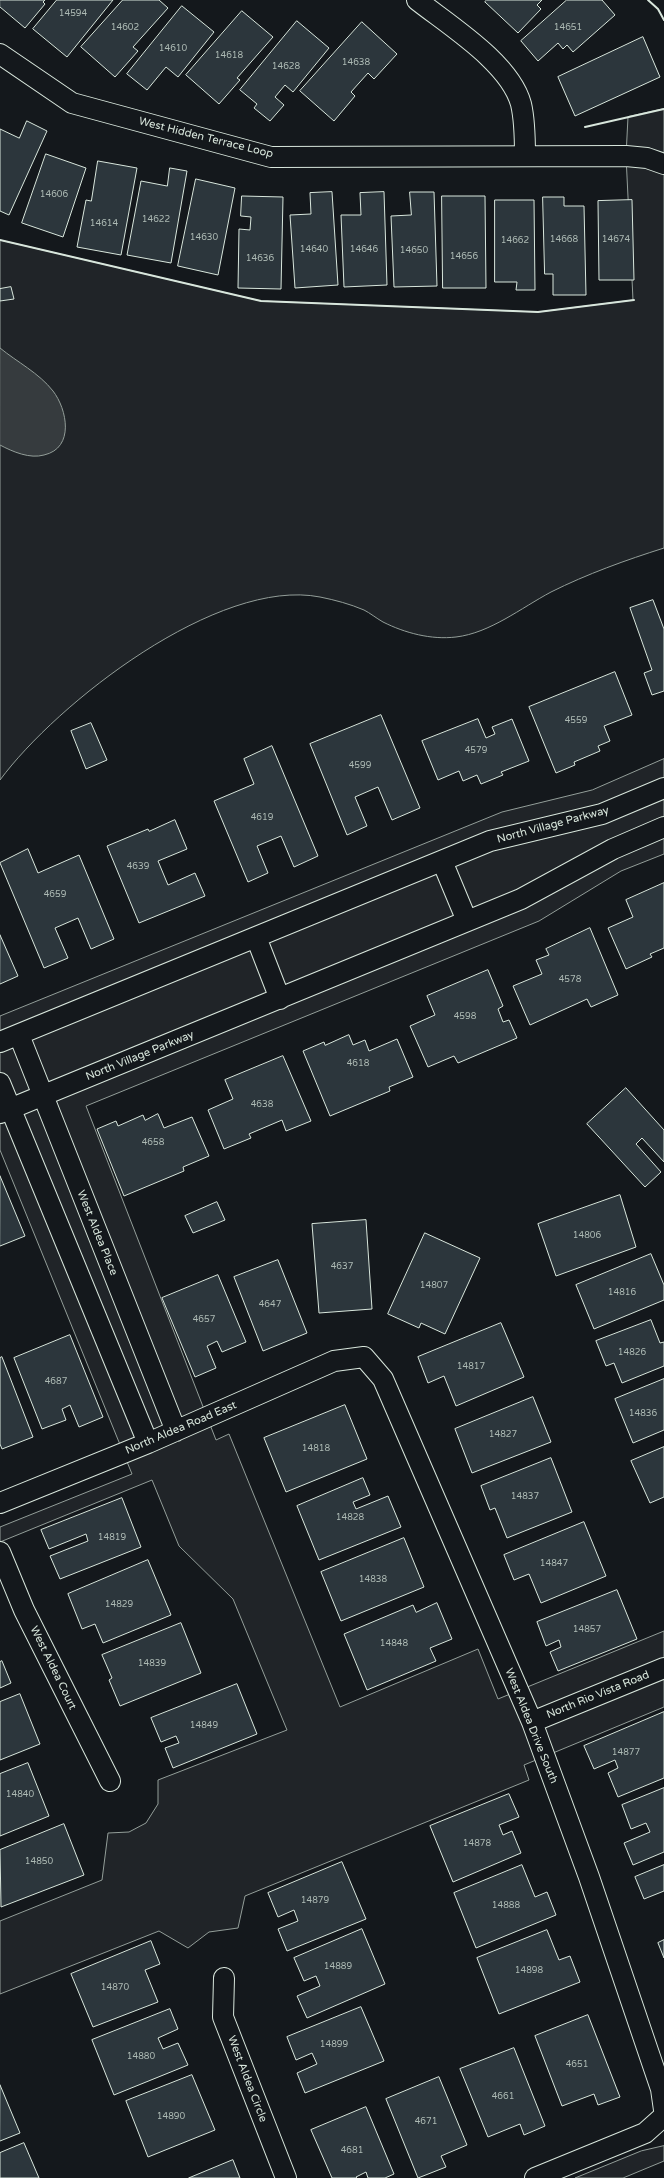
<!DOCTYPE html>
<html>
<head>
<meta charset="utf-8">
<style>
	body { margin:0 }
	canvas { display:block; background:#14181c }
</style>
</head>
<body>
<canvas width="664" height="2178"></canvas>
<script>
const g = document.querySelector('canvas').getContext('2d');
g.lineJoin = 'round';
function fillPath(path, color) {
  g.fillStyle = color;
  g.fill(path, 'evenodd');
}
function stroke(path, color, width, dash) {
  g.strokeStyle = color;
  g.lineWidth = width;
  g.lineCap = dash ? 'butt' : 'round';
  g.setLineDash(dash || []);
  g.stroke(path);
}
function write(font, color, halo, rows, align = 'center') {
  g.font = font + ' "Varela Round",sans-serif';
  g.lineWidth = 3;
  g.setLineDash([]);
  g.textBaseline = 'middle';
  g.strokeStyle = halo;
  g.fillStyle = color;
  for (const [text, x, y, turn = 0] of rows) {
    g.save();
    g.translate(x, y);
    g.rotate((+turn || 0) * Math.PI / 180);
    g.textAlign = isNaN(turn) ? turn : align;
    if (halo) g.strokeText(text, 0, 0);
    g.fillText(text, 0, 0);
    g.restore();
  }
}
const green = new Path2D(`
	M664,109V548C626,560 587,574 551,592C521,608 490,633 456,637C431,640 405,633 383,622C376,618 370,613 364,610C350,604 335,600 320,597C218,577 57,703 0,780V240L261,301L538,312L633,300L626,156L628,117Z
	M664,759V854L621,871L539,921L86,1106L216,1440L229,1434L340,1707L478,1649L498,1699L664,1631V1707L524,1765L529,1780L245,1896L238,1928L209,1932L188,1948L159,1931L0,1994V1921L102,1880L108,1833L129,1832L146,1823L158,1804V1780L287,1730L233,1599L179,1546L152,1480L0,1542V1527L132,1474L0,1150V1016L502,812L592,790Z
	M664,2146V2161L623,2178H575L641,2151Z`);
const water = new Path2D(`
	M0,348C17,362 39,373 53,391C67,409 75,448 44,455C30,459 13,452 0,445Z`);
const building = new Path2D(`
	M0,0H45L43,2L45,4L25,28L0,7Z
	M57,0H113L67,57L33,29Z
	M123,0H159L168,8L133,47L138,51L115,77L81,47Z
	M487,0H542L537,5L541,9L518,33L485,2Z
	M567,0H602L615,15L573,52L567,45L563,49L558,43L538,61L521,41Z
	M182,6L214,32L178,77L166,67L147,90L127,74Z
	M242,11L273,37L237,78L240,80L219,104L186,75Z
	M297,21L329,48L293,92L285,85L275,97L284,105L270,121L254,108L257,104L240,90Z
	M362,22L397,54L374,79L368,73L351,92L355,96L334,121L300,91Z
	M643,37L660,77L575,116L558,77Z
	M27,121L47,131L9,215L0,211V129L19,138Z
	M46,154L86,168L63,237L22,223Z
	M98,161L137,168L121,255L77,247L86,200L91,201Z
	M170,168L187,171L171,263L127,255L141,181L167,186Z
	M196,179L235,188L218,275L178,266Z
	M332,192L338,285L295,288L290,215L311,214L310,193Z
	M384,192L387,285L344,287L341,215H361L360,193Z
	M410,192H434L437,286L394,287L391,216L411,215Z
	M242,196L283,197L281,289L238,288L239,229L250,230L251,217L241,216Z
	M442,196H485L486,288H443Z
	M543,197H564V206H584L586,295H553V274H545Z
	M495,200H534L535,290H516L517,282H495Z
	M632,200L634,280H599L598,201Z
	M11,287L14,299L0,301V289Z
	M653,600L664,629V691L652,695L644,673L652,670L630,608Z
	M615,672L632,715L604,726L610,741L598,746L600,751L574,762L575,765L556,773L529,707Z
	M381,715L420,808L392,820L378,787L355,797L367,826L347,835L310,744Z
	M478,719L486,738L495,734L492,727L512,719L529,761L501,772L503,775L481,784L477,775L463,781L459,771L438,780L422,741Z
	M91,723L107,760L86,769L71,731Z
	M272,746L318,856L294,867L281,836L257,846L268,873L248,882L214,801L254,784L244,759Z
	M175,820L187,849L158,861L168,885L195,873L205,896L139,923L107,846L148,829L149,831Z
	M28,849L38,873L79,855L114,939L91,949L78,918L55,928L68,958L44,968L0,863Z
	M664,883V948L650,954L652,957L626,969L608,928L633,917L626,900Z
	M590,928L618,995L591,1007L587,999L530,1025L513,986L542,974L536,960L549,955L546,949Z
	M0,935L18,976L0,984Z
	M488,970L503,1006L498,1009L503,1022L509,1020L517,1038L458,1063L454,1056L428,1067L410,1026L435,1015L427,996Z
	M349,1035L353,1045L365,1040L369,1051L397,1039L413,1077L389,1087L390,1091L330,1116L303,1051L324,1042L325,1045Z
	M283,1056L311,1121L286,1131L282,1120L249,1134L251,1138L224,1149L208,1110L233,1099L225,1080Z
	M626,1088L664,1130V1162L642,1138L636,1144L661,1172L645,1187L587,1124Z
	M158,1114L164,1128L192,1117L209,1156L183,1167L184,1171L124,1196L97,1129L116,1121L118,1126L143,1115L145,1120Z
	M0,1176L25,1236L0,1246Z
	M620,1195L636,1247L556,1276L538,1224Z
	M217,1202L225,1220L193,1233L185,1216Z
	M366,1220L372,1309L319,1313L312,1224Z
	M425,1233L480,1258L445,1334L421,1323L419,1328L388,1314Z
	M651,1254L664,1285V1300L594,1329L576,1285Z
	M278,1260L307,1333L263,1351L234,1277Z
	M218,1275L246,1342L222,1352L217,1341L207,1346L216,1368L195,1377L162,1298Z
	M651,1320L660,1343L664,1342V1366L622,1383L614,1363L606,1366L596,1341Z
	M501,1323L524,1377L456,1406L444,1376L428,1383L418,1357Z
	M70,1335L103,1417L79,1427L70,1405L62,1409L66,1420L42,1429L14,1358Z
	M2,1357L33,1437L2,1449L0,1444V1358Z
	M664,1379V1430L633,1443L615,1399Z
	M533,1397L551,1442L472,1473L455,1429Z
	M345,1405L367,1459L286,1492L264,1438Z
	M664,1447V1497L650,1503L631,1461Z
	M551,1458L572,1512L507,1538L495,1508L490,1510L481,1486Z
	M363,1478L370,1495L353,1502L356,1509L388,1496L401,1527L319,1560L297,1506Z
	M122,1498L141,1547L60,1579L50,1556L88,1541L86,1534L49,1549L41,1530Z
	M584,1522L606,1576L541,1603L529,1574L514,1580L504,1555Z
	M404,1538L424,1587L341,1621L321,1572Z
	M148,1560L171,1615L103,1643L95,1624L82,1629L68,1594Z
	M617,1590L637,1639L558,1671L550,1652L561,1647L559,1640L546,1646L537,1622Z
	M437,1603L452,1639L430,1648L436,1661L367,1690L344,1634L413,1605L416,1612Z
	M181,1623L201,1673L120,1706L109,1680L112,1678L102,1655Z
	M2,1661L11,1683L0,1688V1662Z
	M237,1684L257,1734L173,1768L165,1748L179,1743L176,1736L161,1742L151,1718Z
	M20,1694L40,1744L0,1760V1702Z
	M664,1712V1778L618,1797L608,1773L618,1768L615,1760L594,1769L584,1746Z
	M28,1763L49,1816L0,1836V1774Z
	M664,1788V1852L633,1865L624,1843L650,1832L646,1823L631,1829L622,1805Z
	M509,1794L519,1817L499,1825L503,1835L512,1831L521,1853L453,1882L430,1826Z
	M64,1824L84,1875L1,1907L0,1850Z
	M342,1862L366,1919L287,1951L278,1929L298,1921L294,1910L278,1917L268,1893Z
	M522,1865L535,1897L547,1892L556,1915L476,1948L454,1893Z
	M664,1865V1891L644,1899L635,1877Z
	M362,1929L385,1984L307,2018L297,1996L320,1986L316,1976L304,1981L294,1958Z
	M547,1930L559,1960L570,1956L580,1982L499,2014L477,1958Z
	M664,1940V1958L658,1943Z
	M151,1941L160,1964L145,1970L158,2002L93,2027L71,1974Z
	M361,2007L384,2061L305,2093L297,2073L317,2064L312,2053L296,2060L287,2037Z
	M170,2009L178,2029L158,2038L163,2049L178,2043L188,2065L114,2095L92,2040Z
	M588,2015L620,2097L598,2105L594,2094L562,2106L535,2036Z
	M514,2048L545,2126L524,2135L520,2124L488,2137L460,2069Z
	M192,2075L215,2130L148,2157L126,2101Z
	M439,2077L467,2145L441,2156L446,2167L418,2178L386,2099Z
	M0,2085L20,2133L0,2141Z
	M366,2107L394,2174L385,2178H368L366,2172L356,2177L357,2178H332L311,2130Z
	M24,2143L39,2178H0V2153Z
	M233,2160L240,2178H189Z`);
const street = new Path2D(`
	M417,0C450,26 510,63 521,104C525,121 525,139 525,156
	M0,54L72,103L271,157L626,156L647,158L664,164
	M442,861L467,921
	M256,937L280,999
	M19,1035L176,1431
	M0,1042L490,841L602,814L664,788
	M0,1083L148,1443
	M0,1113L521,899L613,849L664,827
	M0,1503L148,1443L334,1361L364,1357L383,1379L532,1722L589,1877L661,2089L664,2110
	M0,1552L24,1610L110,1781
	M532,1722L664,1668
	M224,1978L223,2017L286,2178
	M535,2178L645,2133L664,2116`);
const wall = new Path2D(`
	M648,0L658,9L664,20
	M585,127L664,109
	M0,240L261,301L538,312L634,300`);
const numberNames = [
	["14594",73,14],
	["14602",125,28],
	["14651",568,28],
	["14610",173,49],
	["14618",229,56],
	["14638",356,63],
	["14628",286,67],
	["14606",54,195],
	["14622",156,220],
	["14614",104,224],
	["14630",204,238],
	["14668",564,240],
	["14674",616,240],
	["14662",515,241],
	["14640",314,250],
	["14646",364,250],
	["14650",414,251],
	["14656",464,257],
	["14636",260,259],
	["4559",576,721],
	["4579",476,751],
	["4599",360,766],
	["4619",262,818],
	["4639",138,867],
	["4659",55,895],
	["4578",570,980],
	["4598",465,1017],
	["4618",358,1064],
	["4638",262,1105],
	["4658",153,1143],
	["14806",587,1236],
	["4637",342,1267],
	["14807",434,1286],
	["14816",622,1293],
	["4647",270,1305],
	["4657",204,1320],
	["14826",632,1353],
	["14817",471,1367],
	["4687",56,1382],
	["14836",643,1414],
	["14827",503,1435],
	["14818",316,1449],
	["14837",525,1497],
	["14828",350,1518],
	["14819",112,1538],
	["14847",554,1564],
	["14838",373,1580],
	["14829",119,1605],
	["14857",587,1630],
	["14848",394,1644],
	["14839",152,1664],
	["14849",204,1726],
	["14877",626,1753],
	["14840",20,1795],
	["14878",477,1844],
	["14850",39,1862],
	["14879",315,1901],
	["14888",506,1906],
	["14889",338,1967],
	["14898",529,1971],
	["14870",115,1988],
	["14899",334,2045],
	["14880",141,2057],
	["4651",577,2065],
	["4661",503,2097],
	["14890",171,2117],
	["4671",426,2122],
	["4681",352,2151]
];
const streetNames = [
	["West Hidden Terrace Loop",206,138,14],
	["North Village Parkway",553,825,-15],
	["North Village Parkway",140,1056,-22],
	["West Aldea Place",97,1233,68],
	["North Aldea Road East",181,1428,-23],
	["West Aldea Court",53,1668,64],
	["North Rio Vista Road",598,1695,-22],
	["West Aldea Drive South",531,1726,68],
	["West Aldea Circle",247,2079,69]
];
fillPath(green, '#202428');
stroke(green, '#939e99', 1);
fillPath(water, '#363b3e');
stroke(water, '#939e99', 1);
fillPath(building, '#2c363c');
stroke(building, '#d8e6dc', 1);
stroke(street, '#d8e6dc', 22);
stroke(street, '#14181c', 20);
stroke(wall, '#d8e6dc', 2);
write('9px', '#adbab4', null, numberNames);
write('11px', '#d8e6dc', '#14181c', streetNames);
</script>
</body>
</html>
